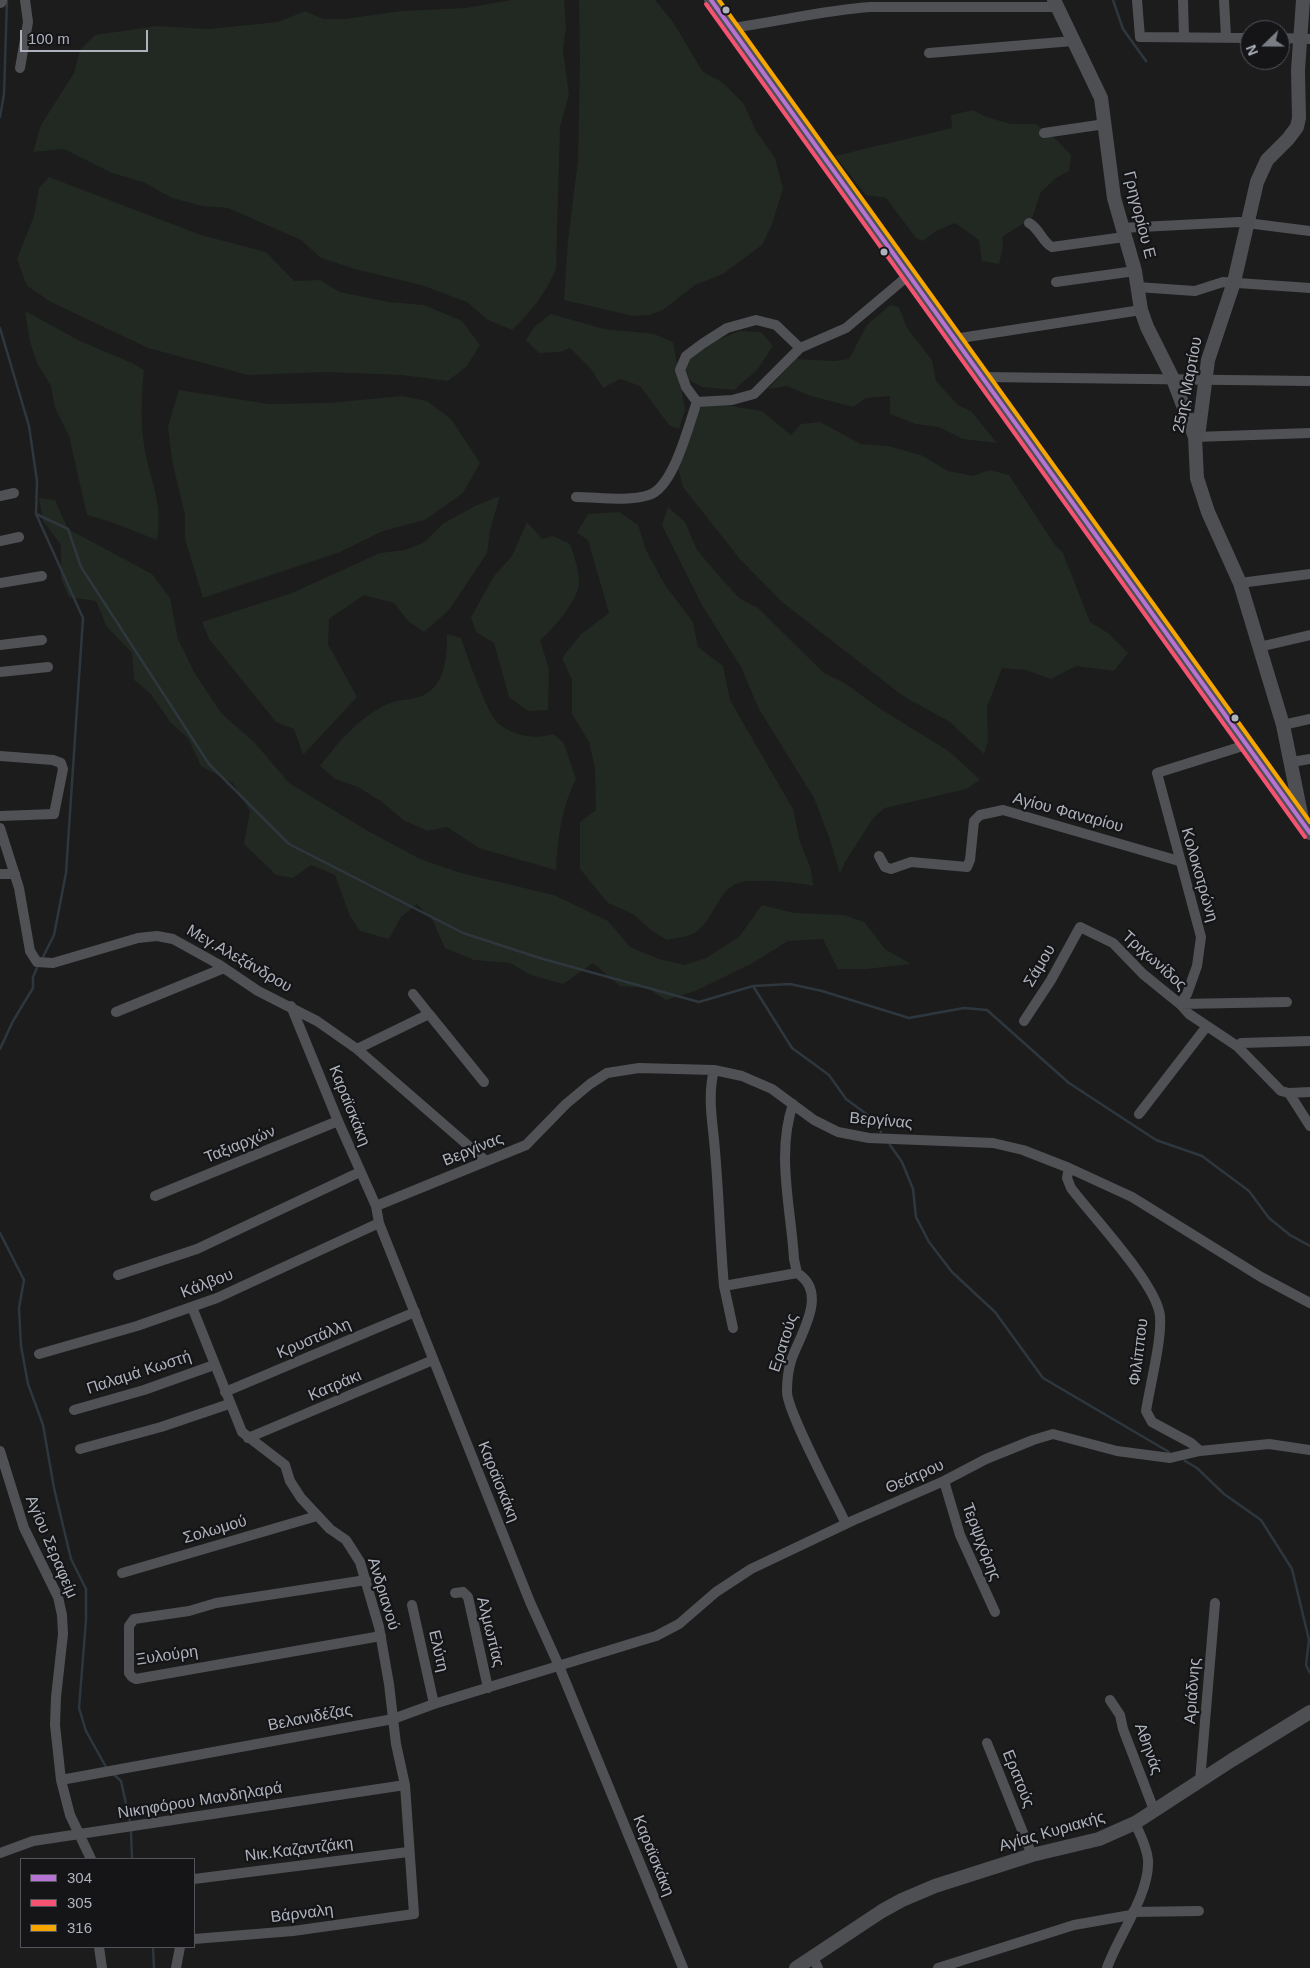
<!DOCTYPE html>
<html>
<head>
<meta charset="utf-8">
<style>
	body { margin:0 }
	#map { position:relative; width:1310px; height:1968px; overflow:hidden; background:#1c1c1c; font-family:Arial,sans-serif }
	canvas { display:block }
	.legend { position:absolute; left:20px; top:1858px; width:175px; height:90px; box-sizing:border-box; background:#151518; border:1px solid #52545a; margin:0; padding:6px 9px; list-style:none; font-size:15px; color:#adb2bc }
	.legend li { display:flex; align-items:center; gap:10px; height:25px }
	.legend b { width:25px; border:1px solid #52545a }
	.north { position:absolute; left:1240px; top:20px; width:50px; height:50px; box-sizing:border-box; background:#151518; border:1px solid #52545a; border-radius:50%; rotate:248deg; font-size:14px; font-weight:700; line-height:20px; text-align:center; color:#adb2bc }
	.north::after { content:''; display:block; margin:auto; width:18px; height:22px; background:#7a7e84; clip-path:polygon(50% 0,100% 100%,50% 72%,0 100%) }
	.scale { position:absolute; left:20px; top:30px; width:128px; height:22px; box-sizing:border-box; border:2px solid #adb2bc; border-top:0; padding-left:6px; font-size:15px; line-height:18px; white-space:nowrap; color:#adb2bc; -webkit-text-stroke:4px #151518; paint-order:stroke }
</style>
</head>
<body>
<div id="map">
<canvas width="1310" height="1968"></canvas>
<ul class="legend">
<li><b style="height:6px;background:#b673d3"></b>304</li>
<li><b style="height:6px;background:#f65372"></b>305</li>
<li><b style="height:6px;background:#f7a600"></b>316</li>
</ul>
<div class="north">N</div>
<div class="scale">100 m</div>
</div>
<script>
const g = document.querySelector('canvas').getContext('2d');
g.lineJoin = 'round';
function fillPath(path, color) {
  g.fillStyle = color;
  g.fill(path, 'evenodd');
}
function stroke(path, color, width, dash) {
  g.strokeStyle = color;
  g.lineWidth = width;
  g.lineCap = dash ? 'butt' : 'round';
  g.setLineDash(dash || []);
  g.stroke(path);
}
function write(font, color, halo, rows, align = 'center') {
  g.font = font + ' Arial,sans-serif';
  g.lineWidth = 4.5;
  g.setLineDash([]);
  g.textBaseline = 'middle';
  g.strokeStyle = halo;
  g.fillStyle = color;
  for (const [text, x, y, turn = 0] of rows) {
    g.save();
    g.translate(x, y);
    g.rotate((+turn || 0) * Math.PI / 180);
    g.textAlign = isNaN(turn) ? turn : align;
    if (halo) g.strokeText(text, 0, 0);
    g.fillText(text, 0, 0);
    g.restore();
  }
}
const green = new Path2D(`
	M511,0H564L566,26L563,51L569,94L560,127L556,269C546,293 531,312 512,330L488,320L467,302L421,285L355,269L321,258L301,240L228,208L202,206L172,198L143,182L112,173L64,149L33,152L41,125L74,73L80,50L95,35L158,26L208,29L278,22L305,11L323,19H344L402,11L466,8Z
	M579,0H655L673,22L703,72L722,82L744,104L756,131L775,158L783,189L772,224L762,245L723,274L695,285L663,310L649,315L633,316L564,300L568,240L578,160L580,61Z
	M973,110L986,117L1011,124H1036L1058,141L1071,155L1069,171L1056,178L1041,192L1032,218L1002,237L1003,247L999,264L982,261L979,240L955,223L936,231L923,241L916,238L886,198L866,195L835,156L952,128L951,115Z
	M49,177L201,235L266,252L294,281L320,280L340,292L389,302L424,305L462,321L480,345L467,366L448,381L401,375L326,372L248,375L148,348L51,302L27,286L17,259L34,216L39,188Z
	M890,305L899,307L907,328L932,360L936,381L958,405L971,411L997,443L963,439L939,427L916,424L890,414V396L866,398L853,407L811,396L787,386L768,389L796,359L834,361L849,359L867,325Z
	M25,311L80,341L132,363L144,370C141,400 140,427 146,456C153,487 163,507 157,540L108,521L87,515L69,436L55,408L51,386L37,363L30,342Z
	M551,314L604,329L654,334L673,342L685,409L679,429L669,425L640,386L620,379L603,388L591,369L570,348L560,352L539,353L526,340L534,327Z
	M740,331L761,332L773,346L757,370L734,390L702,387L689,380L681,365L712,342Z
	M179,390L269,404L328,403L402,396L427,401L451,419L480,463L463,493L425,520L383,531L340,552L203,598L185,539V515L172,460L168,426Z
	M705,402L762,411L791,435L801,424L820,422L861,444L888,446L921,455L948,471L973,476L990,470L1009,475L1055,545L1063,553L1090,622L1108,633L1128,653L1114,671L1076,666L1051,679L1026,670L1002,668L987,707L988,741L984,754L950,722L903,696L782,602L739,558L683,487L678,468L696,415Z
	M500,496L490,530L487,553L449,610L424,632L408,621L394,603L364,595L329,619L328,644L357,697L303,755L294,729L276,722L209,639L202,622L292,593L380,553L405,550L423,543L444,523L477,505Z
	M39,498L55,500L68,529L152,574L170,598L178,639L194,672L221,713L255,743L289,783L368,831L420,859L461,873L554,895L608,921L630,947L659,959L684,965L706,958L739,937L762,905L794,913L844,915L864,922L885,949L911,964L867,969H838L823,939L788,941L751,964L695,991L666,1000L647,988L620,986L593,963L563,984L531,975L510,963L474,960L445,948L433,921L417,904L401,917L389,939L360,931L350,916L335,875L311,865L293,878L276,875L244,844L250,811L233,783L201,766L188,738L171,723L150,693L134,680L132,653L107,627L96,601L69,597L61,579V545L43,521Z
	M668,507L685,522L697,550L720,577L739,598L758,608L824,673L846,684L879,708L950,752L980,780L966,789L885,808L874,817L845,862L840,874L829,837L814,798L759,709L741,667L703,607L662,525Z
	M619,512L638,525L646,550L665,585L693,622L698,647L723,666L730,700L793,809L800,842L811,869L813,886C799,882 750,878 738,883C718,890 713,921 696,932C689,937 675,938 667,940L651,930L633,914L608,903L580,869V822L596,810L595,769L589,742L572,714V680L562,658L580,635L609,613L588,540L577,533L588,514Z
	M527,522L542,539L553,536L570,544C574,556 579,569 579,582C580,598 552,631 540,640L549,669L548,710L528,711L509,697L494,643L476,632L471,617L494,576L512,556Z
	M447,634L461,638C467,655 486,712 498,723C513,736 535,740 553,734L564,743L576,779C561,809 558,837 556,870L479,848L447,827L428,831L403,820L382,802L358,787L335,779L320,766C339,741 360,716 390,703C400,699 414,700 424,695C446,684 447,655 447,634Z`);
const stream = new Path2D(`
	M1113,0L1123,29L1146,61
	M0,117L4,94L7,0
	M0,328L29,426L37,481L36,514L83,618L66,873L54,935L42,959
	M36,514L68,529L81,567L209,764L289,844L463,933L543,959L699,1002L753,986L790,984L822,991L909,1018L964,1008L987,1010L1069,1083L1156,1140L1202,1156L1249,1191L1269,1218L1290,1235L1310,1246
	M753,986L792,1048L829,1075L846,1099L872,1118L881,1132
	M0,1049L13,1021L33,988V977L37,968
	M890,1145L902,1162L913,1189L916,1217L929,1242L952,1272L995,1312L1043,1378L1169,1452
	M0,1233L24,1280L19,1308L21,1346L28,1384L43,1425L54,1488L71,1559L86,1589V1620L79,1708L86,1731L106,1767
	M1185,1461L1197,1468L1224,1494L1261,1520L1292,1569L1309,1640L1306,1665L1310,1673
	M112,1773L121,1781L130,1822
	M131,1831L132,1859
	M153,1947L154,1968`);
const street = new Path2D(`
	M1137,0L1140,37L1250,38
	M1183,0L1184,36
	M1224,0L1226,37
	M731,28C777,22 824,10 871,7H1057
	M1280,38L1310,39
	M929,53L1073,41
	M20,68L28,22L25,0
	M1044,133L1105,124
	M1029,223C1040,229 1042,242 1052,247L1124,237
	M1121,228L1239,222L1310,231
	M1056,282L1135,271
	M1137,287L1195,291L1223,282L1310,288
	M954,339L1141,310
	M800,348L776,325L756,320L727,328L702,344L686,356L680,370L686,387L697,402L732,400L754,394L800,348L846,328L909,275
	M982,377L1310,381
	M1195,437L1310,433
	M0,496L14,493
	M576,497C598,497 627,502 649,495C674,487 688,426 697,402
	M0,541L19,537
	M0,583L42,576
	M1240,583L1310,574
	M0,645L42,640
	M1259,647L1310,635
	M0,672L48,667
	M1283,725L1310,719
	M1246,745L1157,773L1201,937L1197,966L1187,994L1180,1004L1189,1014L1237,1046L1281,1091L1289,1093L1310,1092
	M0,756L53,760L61,763L63,769L54,814L0,816
	M1292,762L1310,759
	M0,828L19,888L30,951L37,962L53,963L138,938L157,936L173,939L218,964L258,991L317,1021L357,1049L486,1161
	M879,856L885,867L891,869L911,862L967,867L970,860L974,821L980,815L1003,810L1179,861
	M0,874H15
	M413,994L429,1014
	M291,1006L338,1121L376,1206L379,1223L530,1602L559,1666L683,1968
	M116,1012L224,968
	M1024,1021L1051,980L1080,927L1113,943L1143,974L1180,1004L1287,1002
	M1237,1046L1241,1043L1310,1041
	M357,1049L429,1014L484,1082
	M714,1070C707,1098 713,1123 715,1151C719,1196 720,1241 724,1286L797,1273
	M1289,1093L1310,1126
	M793,1104C776,1154 791,1208 794,1259L797,1273C830,1293 799,1336 791,1361C788,1371 787,1381 787,1391C786,1410 835,1500 846,1524
	M1139,1114L1207,1026
	M1069,1168L1067,1178L1071,1188C1091,1215 1157,1284 1160,1316C1162,1340 1150,1385 1146,1411L1152,1422L1191,1443L1200,1451
	M155,1196L338,1121
	M376,1206L526,1145L566,1104L590,1084L607,1073L639,1068L714,1070L742,1076L772,1089L814,1120L838,1132L869,1138L993,1143L1023,1150L1069,1168L1132,1197L1261,1277L1310,1303
	M118,1275L197,1249L360,1172
	M724,1286L733,1328
	M192,1307L242,1432L285,1465L290,1481L301,1498L330,1529L346,1540L360,1562L379,1627L389,1684L396,1744L405,1785L414,1914L293,1931L194,1939
	M39,1354L137,1326L217,1298L379,1223
	M225,1392L415,1312
	M74,1410L144,1390L214,1365
	M248,1438L433,1360
	M80,1449L161,1427L229,1404
	M0,1451L24,1528L58,1597L62,1615L63,1634L56,1697L55,1725L61,1780L70,1815L91,1859
	M944,1481L960,1535L995,1612
	M122,1573L317,1516
	M366,1580L216,1603L189,1611L134,1619L129,1626V1673L132,1677L136,1679L381,1636
	M455,1593L463,1592L468,1597L488,1688
	M412,1605L434,1704
	M1110,1700L1120,1715L1123,1729L1154,1810
	M987,1743L1032,1855
	M61,1780L393,1719L434,1704L656,1636L679,1624L716,1592L751,1569L852,1521L944,1481L986,1459L1033,1440L1053,1434L1117,1451L1170,1458L1200,1451L1269,1444L1310,1450
	M1200,1781L1215,1603
	M0,1853L33,1841L405,1785
	M194,1879L408,1852
	M1133,1912L1199,1911
	M99,1947L102,1968
	M813,1957L818,1968
	M176,1968L180,1947
	M938,1968L1074,1925L1131,1915
	M1107,1968C1118,1936 1150,1894 1148,1860C1147,1847 1140,1834 1135,1823`);
const secondary = new Path2D(`
	M711,0L1310,833
	M1054,0L1101,98L1114,198L1135,271L1141,310L1147,327L1173,379L1195,437
	M0,1V0
	M1302,819L1283,725L1240,583L1208,512L1197,478L1195,437L1199,429L1208,360L1234,282L1257,182L1267,160L1288,139L1297,127L1299,118L1298,70L1303,0
	M796,1968L882,1911L902,1900L935,1886L1032,1855L1099,1839L1135,1823L1232,1760L1310,1712`);
const bus1 = new Path2D(`
	M711,0L1310,833`);
const bus2 = new Path2D(`
	M706,4L1305,837`);
const bus3 = new Path2D(`
	M719,0L1310,822`);
const markers = [
	[726,10,4.5,"#adb2bc"],
	[884,252,4.5,"#adb2bc"],
	[1235,718,4.5,"#adb2bc"]
];
const streetNames = [
	["Γρηγορίου Ε",1139,215,76],
	["25ης Μαρτίου",1188,385,-79],
	["Αγίου Φαναρίου",1068,813,15],
	["Κολοκοτρώνη",1199,875,74],
	["Μεγ.Αλεξάνδρου",239,959,30],
	["Τριχωνίδος",1154,961,42],
	["Σάμου",1040,966,-59],
	["Καραϊσκάκη",349,1106,68],
	["Βεργίνας",881,1121,5],
	["Ταξιαρχών",240,1145,-22],
	["Βεργίνας",473,1150,-22],
	["Κάλβου",207,1284,-21],
	["Κρυστάλλη",314,1339,-23],
	["Ερατούς",784,1343,-72],
	["Φιλίππου",1139,1352,-83],
	["Παλαμά Κωστή",139,1373,-18],
	["Κατράκι",335,1386,-23],
	["Θεάτρου",915,1477,-24],
	["Καραϊσκάκη",498,1482,68],
	["Σολωμού",215,1530,-16],
	["Τερψιχόρης",981,1542,69],
	["Αγίου Σεραφείμ",51,1547,67],
	["Ανδριανού",383,1594,73],
	["Αλμωπίας",490,1632,76],
	["Ελύτη",438,1651,77],
	["Ξυλούρη",167,1656,-8],
	["Αριάδνης",1193,1691,-86],
	["Βελανιδέζας",310,1718,-11],
	["Αθηνάς",1148,1749,70],
	["Ερατούς",1018,1779,68],
	["Νικηφόρου Μανδηλαρά",200,1801,-9],
	["Αγίας Κυριακής",1052,1832,-16],
	["Νικ.Καζαντζάκη",299,1850,-7],
	["Καραϊσκάκη",653,1856,68],
	["Βάρναλη",302,1914,-7]
];
fillPath(green, '#212922');
stroke(stream, '#2e373e', 2.5);
stroke(street, '#4f5155', 10);
stroke(secondary, '#4e4f53', 14);
stroke(bus1, '#b673d3', 4);
stroke(bus2, '#f65372', 4);
stroke(bus3, '#f7a600', 4);
for (const [x, y, r, color] of markers) {
  const dot = new Path2D();
  dot.arc(x, y, r, 0, 2 * Math.PI);
  g.fillStyle = color;
  g.fill(dot);
  stroke(dot, '#151518', 2);
}
write('16px', '#adb2bc', '#151518', streetNames);
</script>
</body>
</html>
